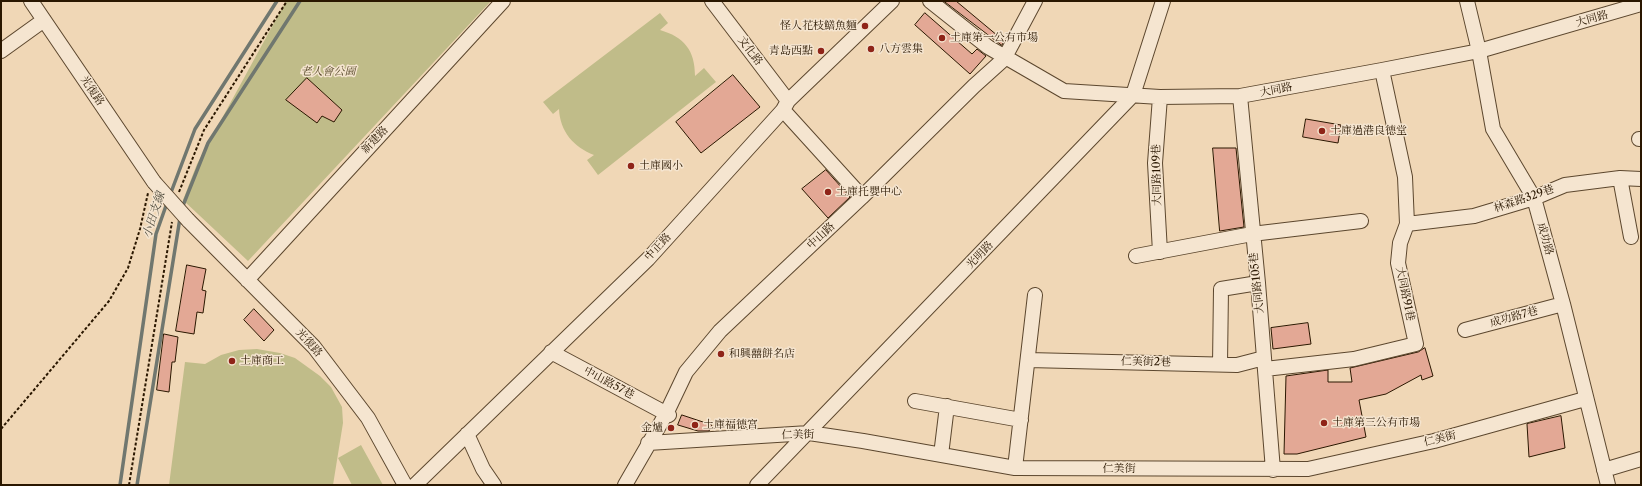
<!DOCTYPE html>
<html>
<head>
<meta charset="utf-8">
<style>
	body { margin:0 }
	#map { position:relative; width:1642px; height:486px; overflow:hidden; background:#f0d7b6; font-family:"Libre Caslon Text",serif }
	canvas { display:block }
	.frame { position:absolute; inset:0; border:2px solid #2a1700; pointer-events:none }
</style>
</head>
<body>
<div id="map">
<canvas width="1642" height="486"></canvas>
<div class="frame"></div>
</div>
<script>
const g = document.querySelector('canvas').getContext('2d');
g.lineJoin = 'round';
function fillPath(path, color) {
  g.fillStyle = color;
  g.fill(path, 'evenodd');
}
function stroke(path, color, width, dash) {
  g.strokeStyle = color;
  g.lineWidth = width;
  g.lineCap = dash ? 'butt' : 'round';
  g.setLineDash(dash || []);
  g.stroke(path);
}
function write(font, color, halo, rows, align = 'center') {
  g.font = font + ' "Libre Caslon Text","Noto Serif TC",serif';
  g.lineWidth = 3;
  g.setLineDash([]);
  g.textBaseline = 'middle';
  g.strokeStyle = halo;
  g.fillStyle = color;
  for (const [text, x, y, turn = 0] of rows) {
    g.save();
    g.translate(x, y);
    g.rotate((+turn || 0) * Math.PI / 180);
    g.textAlign = isNaN(turn) ? turn : align;
    if (halo) g.strokeText(text, 0, 0);
    g.fillText(text, 0, 0);
    g.restore();
  }
}
const green = new Path2D(`
	M286,1H491L248,261L183,200L197,164Z
	M660,13L668,23L660,30C684,37 695,50 695,76L704,68L716,82L598,175L587,160L594,155C574,147 560,132 559,109L553,114L543,102Z
	M257,349L280,353L295,358L320,376L331,387L342,407L343,423L333,485H169L185,362L205,364L221,355L239,350Z
	M361,445L383,485H352L338,458Z`);
const stream = new Path2D(`
	M170,195L195,129L277,1
	M182,208L208,143L300,1
	M120,485L156,234L167,203
	M137,485L180,218`);
const building = new Path2D(`
	M944,1H956L1004,41L1002,45Z
	M925,13L972,54L977,49L986,56L970,74L915,25Z
	M733,75L760,107L701,153L676,122Z
	M307,78L342,110L334,122L322,116L317,123L286,100Z
	M1306,119L1341,125L1338,143L1303,137Z
	M1213,148H1236L1244,227L1220,231Z
	M826,170L850,197L828,218L802,189Z
	M187,265L206,269L202,290L206,291L203,313L197,312L194,334L176,331Z
	M254,309L274,330L264,341L244,320Z
	M1308,323L1311,344L1273,349L1271,328Z
	M164,334L178,337L175,362H172L169,392L157,390Z
	M1425,348L1433,376L1422,380L1421,375L1386,394L1359,400L1366,437L1297,454H1284L1286,376L1328,370V382H1352L1350,368L1418,352Z
	M682,415L712,425L709,431H698L678,425Z
	M1561,416L1565,448L1529,457L1527,424Z`);
const path = new Path2D(`
	M179,192L204,130L287,1
	M1,429L109,301L128,268L140,229L148,193
	M129,485L172,222`);
const minor = new Path2D(`
	M31,1L154,182
	M712,1L788,101
	M930,1L988,47L1064,91L1160,97L1240,96L1382,70L1479,51L1641,4
	M1467,1L1479,51L1493,129L1534,198L1563,304L1608,485
	M1,51L44,20
	M1240,96L1258,283L1273,470
	M1160,97L1155,163L1160,252
	M783,110L862,197
	M1639,139H1641
	M1620,178L1631,237
	M188,220L314,347L368,418L405,485
	M1407,224L1474,216L1534,198L1565,185L1620,178L1641,179
	M1136,256L1252,234L1361,221
	M247,280L503,1
	M1465,330L1563,304
	M551,352L669,415
	M1028,360L1237,365L1264,358
	M1220,364L1221,289L1258,283
	M1265,369L1354,359L1416,344L1398,263L1400,243L1407,224L1405,177L1382,70
	M915,401L1021,420
	M467,434L483,469L494,485
	M648,443L809,433L863,441L1015,468L1308,469L1434,441L1585,399
	M941,455L947,406
	M1015,468L1035,295
	M1604,470L1641,459
	M415,485L648,259L783,110L788,101L892,1
	M625,485L666,414L686,372L720,331L862,197L974,86L1004,59L1035,1
	M757,485L1133,95L1163,1`);
const minorBridge = new Path2D(`
	M154,182L188,220`);
const markers = [
	[865,26,4,"#8f2418"],
	[942,38,4,"#8f2418"],
	[871,49,4,"#8f2418"],
	[821,51,4,"#8f2418"],
	[1322,131,4,"#8f2418"],
	[631,166,4,"#8f2418"],
	[828,192,4,"#8f2418"],
	[721,354,4,"#8f2418"],
	[232,361,4,"#8f2418"],
	[1324,423,4,"#8f2418"],
	[695,425,4,"#8f2418"],
	[671,428,4,"#8f2418"]
];
const streetNames = [
	["大同路",1592,19,-16],
	["文化路",750,51,53],
	["大同路",1276,90,-11],
	["光復路",92,91,56],
	["新建路",375,140,-47],
	["大同路109巷",1157,175,-91],
	["林森路329巷",1524,199,-19],
	["中山路",821,236,-43],
	["成功路",1545,239,74],
	["中正路",658,247,-47],
	["光明路",980,255,-46],
	["大同路105巷",1257,283,-96],
	["大同路91巷",1405,294,78],
	["成功路7巷",1514,317,-15],
	["光復路",309,343,48],
	["仁美街2巷",1146,362,1],
	["中山路57巷",609,383,28],
	["仁美街",798,435,-1],
	["仁美街",1440,439,-14],
	["仁美街",1119,469]
];
const poiNames = [
	["怪人花枝鱔魚麵",857,26,"right"],
	["土庫第一公有市場",950,38],
	["八方雲集",879,49],
	["青島西點",813,51,"right"],
	["土庫過港良德堂",1330,131],
	["土庫國小",639,166],
	["土庫托嬰中心",836,192],
	["和興囍餅名店",729,354],
	["土庫商工",240,361],
	["土庫第三公有市場",1332,423],
	["土庫福德宮",703,425],
	["金爐",663,428,"right"]
];
const parkNames = [
	["老人會公園",328,72]
];
const waterNames = [
	["小田支線",154,215,-72]
];
fillPath(green, '#c0bc89');
stroke(stream, '#70776f', 3.5);
fillPath(building, '#e3a895');
stroke(building, '#2a1700', 1);
stroke(minor, '#5c472e', 16);
stroke(path, '#2a1700', 2, [3, 2]);
stroke(minor, '#f5e5d0', 14);
stroke(minorBridge, '#5c472e', 16, []);
stroke(minorBridge, '#f5e5d0', 14);
for (const [x, y, r, color] of markers) {
  const dot = new Path2D();
  dot.arc(x, y, r, 0, 2 * Math.PI);
  g.fillStyle = color;
  g.fill(dot);
  stroke(dot, '#f5e5d0', 1.5);
}
write('11px', '#2a1700', '#f5e5d0', streetNames);
write('11px', '#2a1700', '#f5e5d0', poiNames, 'left');
write('italic 11px', '#574929', '#f5e5d0', parkNames);
write('italic 12px', '#534f41', '#f5e5d0', waterNames);
</script>
</body>
</html>
